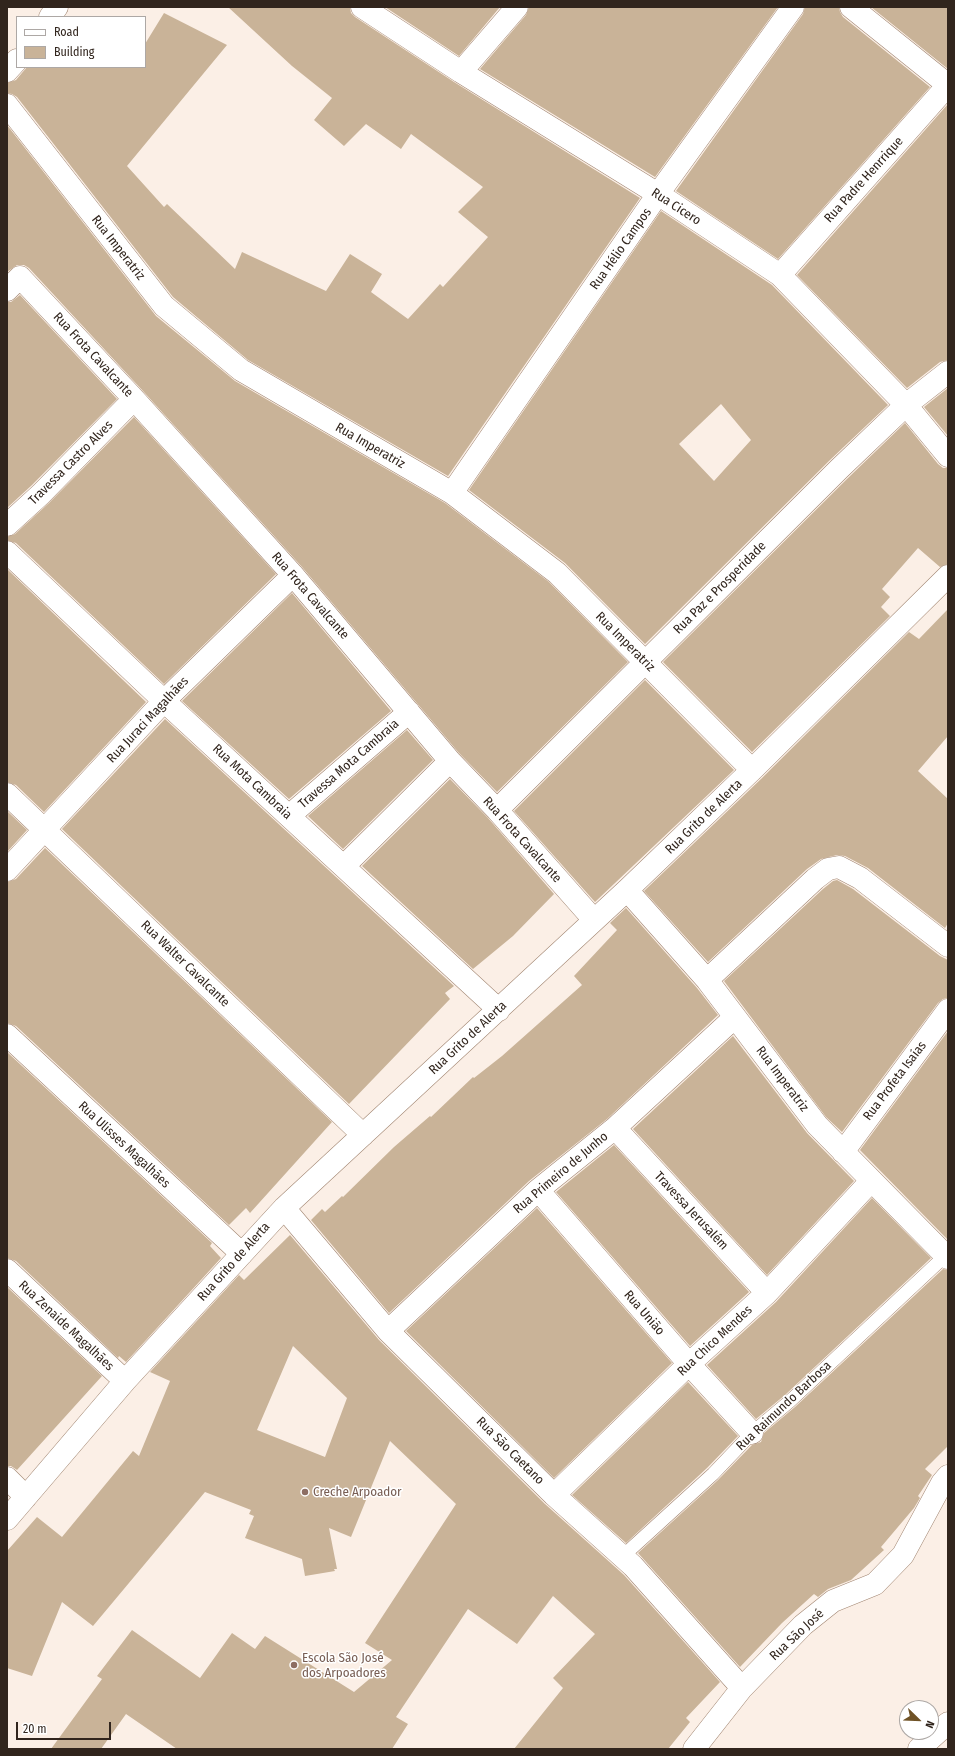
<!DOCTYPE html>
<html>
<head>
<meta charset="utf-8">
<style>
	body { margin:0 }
	#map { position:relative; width:955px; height:1756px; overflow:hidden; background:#fbefe6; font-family:"Fira Sans Condensed",sans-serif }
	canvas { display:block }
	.frame { position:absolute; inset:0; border:8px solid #31251d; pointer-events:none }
	.legend { position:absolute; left:16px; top:16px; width:130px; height:52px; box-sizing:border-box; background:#fff; border:1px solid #ada8a5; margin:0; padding:5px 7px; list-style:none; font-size:12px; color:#31251d }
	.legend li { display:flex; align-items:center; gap:8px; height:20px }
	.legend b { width:20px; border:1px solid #ada8a5 }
	.north { position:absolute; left:899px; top:1700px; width:40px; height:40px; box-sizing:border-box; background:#fff; border:1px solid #ada8a5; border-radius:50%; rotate:113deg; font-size:11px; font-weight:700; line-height:16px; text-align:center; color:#31251d }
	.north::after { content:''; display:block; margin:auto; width:14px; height:18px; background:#6f5226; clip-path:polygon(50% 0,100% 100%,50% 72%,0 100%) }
	.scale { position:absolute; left:16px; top:1722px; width:95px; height:18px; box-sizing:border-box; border:2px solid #31251d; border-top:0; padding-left:5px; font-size:12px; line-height:14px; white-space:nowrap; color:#31251d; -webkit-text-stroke:3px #fff; paint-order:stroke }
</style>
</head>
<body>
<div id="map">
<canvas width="955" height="1756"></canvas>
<div class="frame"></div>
<ul class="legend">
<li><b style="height:5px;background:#fff"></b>Road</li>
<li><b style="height:11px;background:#c9b398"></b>Building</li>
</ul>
<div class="north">N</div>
<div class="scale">20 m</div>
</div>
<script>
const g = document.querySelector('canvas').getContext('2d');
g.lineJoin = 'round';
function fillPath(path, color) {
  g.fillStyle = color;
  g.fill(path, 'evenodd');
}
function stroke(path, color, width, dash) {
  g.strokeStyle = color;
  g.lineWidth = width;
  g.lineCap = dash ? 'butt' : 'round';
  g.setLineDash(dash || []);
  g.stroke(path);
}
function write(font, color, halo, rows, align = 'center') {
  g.font = font + ' "Fira Sans Condensed",sans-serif';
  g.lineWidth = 3;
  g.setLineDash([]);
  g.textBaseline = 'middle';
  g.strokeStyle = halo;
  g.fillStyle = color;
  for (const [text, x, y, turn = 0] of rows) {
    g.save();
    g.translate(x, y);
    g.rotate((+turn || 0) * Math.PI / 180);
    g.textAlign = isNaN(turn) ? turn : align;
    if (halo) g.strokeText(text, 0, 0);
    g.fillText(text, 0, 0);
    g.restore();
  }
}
const building = new Path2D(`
	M228,7H350L351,13L355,17L454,82L640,198L448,476L248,360L173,297L17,97L12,94L7,93V83L16,80L27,67H145V44L164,13L227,45L127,166L164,207L167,204L235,269L242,252L326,291L350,254L382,274L371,292L408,319L440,284L443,287L488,237L458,212L483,187L411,134L401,149L366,124L344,146L314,120L332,98L292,66Z
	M385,7H500L459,56Z
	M529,7H778L655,177L480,69L526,15Z
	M805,7H839L840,12L843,17L930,87L778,259L676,191L803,14Z
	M871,7H948V69Z
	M948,104V360L940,362L907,388L797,275Z
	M7,125L156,316L235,381L445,503L549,582L628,662L497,792L459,753L302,567L143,391L29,268L24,265H17L7,272Z
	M661,211L772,285L888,405L830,460L645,644L565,563L469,490ZM721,404L751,440L714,481L679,444Z
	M20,295L117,399L32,485L7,508V302H11Z
	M948,388V436L924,407Z
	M134,417L276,574L164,684L16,543L7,540V537L15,534L49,503Z
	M905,423L938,464L943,468H948V564L940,567L918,548L882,589L890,597L881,607L890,616L752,752L663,662L848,478Z
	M7,569L146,702L44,812L16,785L7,782Z
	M292,593L391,711L289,799L182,701Z
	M948,609V736L918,771L948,799V923L945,928L868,868L845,856L837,855L821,859L807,869L708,962L644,891L761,779L909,632L919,639Z
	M645,680L734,770L595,902L514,811Z
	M165,719L454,986L445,993L450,999L349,1104L62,829Z
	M407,730L433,760L343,849L308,816Z
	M450,779L488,818L554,894L513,936L473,969L362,866Z
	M7,811L27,830L7,852Z
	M45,848L332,1122L250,1213L246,1208L229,1225L16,1026L7,1023V882L16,879Z
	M837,880L853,889L940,956L948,960V998L943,999L938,1003L842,1132L826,1117L724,981L823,889L833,881Z
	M626,908L697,988L718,1015L607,1119L529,1181L389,1313L311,1220L322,1209L325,1212L342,1196L343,1197L394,1147L430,1116L431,1117L473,1077L474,1078L502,1056L582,985L574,976L617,930L610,923Z
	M948,1031V1240L860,1150Z
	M733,1036L807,1133L854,1181L767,1275L633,1129Z
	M7,1052L212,1243L210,1246L221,1258L126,1362L119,1356L118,1358L16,1261L7,1258Z
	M614,1145L749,1292L690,1346L556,1192Z
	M872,1198L931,1258L785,1395L756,1419L707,1365L776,1302Z
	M537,1208L672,1363L554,1478L406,1331Z
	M290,1235L379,1340L545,1504L624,1575L720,1682L686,1718L690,1722L668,1749H514L563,1688L553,1678L595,1634L553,1596L517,1644L468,1609L396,1717L408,1724L392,1749H177L126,1714L101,1749H51L102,1679L97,1676L132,1630L200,1678L232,1633L255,1649L265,1636L354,1692L392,1660L365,1643L456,1504L390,1441L351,1537L329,1528L337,1569H334L335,1571L305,1576L302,1559L245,1538L254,1516L249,1514L251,1510L205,1492L93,1626L62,1602L32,1676L7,1668V1551L37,1517L62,1537L133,1451L139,1456L170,1381L150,1372L239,1275L244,1280ZM293,1346L347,1398L325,1457L257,1430Z
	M943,1269L948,1270V1446L925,1469L932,1475L918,1496L920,1498L914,1508L881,1547L884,1550L851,1580L828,1589L818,1597L814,1594L782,1623L740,1667L638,1553L718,1480L752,1445L761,1442L764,1433L795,1407Z
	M7,1287L102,1376L17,1470L11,1466H7Z
	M688,1382L738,1436L707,1468L626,1543L572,1495Z`);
const lane = new Path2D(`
	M623,1556L713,1474L752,1433L790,1401L945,1256`);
const street = new Path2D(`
	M362,7L461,72L658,194L780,275L906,405L948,456
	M851,7L948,85
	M50,17L57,7
	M7,71L17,60
	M461,72L517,7
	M7,105L164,306L241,370L452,493L557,573L752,770
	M780,275L948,85
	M7,290L20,277L134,399L293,575L450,761L497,810L594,920
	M452,493L658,194L793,7
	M7,525L41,494L134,399
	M7,552L164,701L499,1010
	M7,794L363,1135
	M497,810L839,469L906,405L948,372
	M289,816L409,712
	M344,866L450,761
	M7,870L164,701L293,575
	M627,890L707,980L817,1125L948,1258
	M707,980L815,879L828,869L839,867L860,878L948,946
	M7,1035L242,1254
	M615,1128L767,1293
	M843,1152L948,1010
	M538,1190L689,1364L752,1433
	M284,1208L388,1331L554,1495L633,1566L742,1688
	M7,1270L125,1381
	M388,1331L538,1190L615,1128L735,1017
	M7,1478L26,1497
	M554,1495L689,1364L767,1293L871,1181
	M7,1519L125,1381L284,1208L627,890L752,770L948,576
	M694,1749L742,1688L803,1625L833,1601L875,1584L903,1555L942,1483L948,1476`);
const secondary = new Path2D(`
	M919,1749L948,1723`);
const markers = [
	[305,1492,4,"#8d6e63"],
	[294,1665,4,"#8d6e63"]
];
const streetNames = [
	["Rua Padre Henrrique",864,180,-48],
	["Rua Cicero",676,207,33],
	["Rua Imperatriz",118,248,52],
	["Rua Hélio Campos",621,249,-55],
	["Rua Frota Cavalcante",93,355,47],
	["Rua Imperatriz",370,446,30],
	["Travessa Castro Alves",71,463,-45],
	["Rua Paz e Prosperidade",720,588,-45],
	["Rua Frota Cavalcante",310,596,49],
	["Rua Imperatriz",625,642,45],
	["Rua Juraci Magalhães",148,720,-47],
	["Travessa Mota Cambraia",349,764,-41],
	["Rua Mota Cambraia",252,782,43],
	["Rua Grito de Alerta",704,817,-44],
	["Rua Frota Cavalcante",522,840,48],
	["Rua Walter Cavalcante",185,964,44],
	["Rua Grito de Alerta",468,1038,-43],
	["Rua Imperatriz",782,1079,53],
	["Rua Profeta Isaías",895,1081,-53],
	["Rua Ulisses Magalhães",124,1145,43],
	["Rua Primeiro de Junho",561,1173,-40],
	["Travessa Jerusalém",691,1211,47],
	["Rua Grito de Alerta",234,1262,-48],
	["Rua União",644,1313,49],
	["Rua Zenaide Magalhães",66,1326,43],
	["Rua Chico Mendes",715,1341,-43],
	["Rua Raimundo Barbosa",784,1406,-43],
	["Rua São Caetano",510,1451,45],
	["Rua São José",797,1635,-43]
];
const educationNames = [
	["Creche Arpoador",313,1492],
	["Escola São José",302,1658],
	["dos Arpoadores",302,1673]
];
fillPath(building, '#c9b398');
stroke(lane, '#a18571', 14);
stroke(street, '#a18571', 23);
stroke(secondary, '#a18571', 23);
stroke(lane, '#fff', 13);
stroke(street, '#fff', 22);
stroke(secondary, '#fff', 22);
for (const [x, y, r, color] of markers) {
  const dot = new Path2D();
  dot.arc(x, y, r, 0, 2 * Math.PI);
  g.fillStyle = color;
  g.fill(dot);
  stroke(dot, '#fff', 1.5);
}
write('13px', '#31251d', '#fff', streetNames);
write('13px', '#785e54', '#fff', educationNames, 'left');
</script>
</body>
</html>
